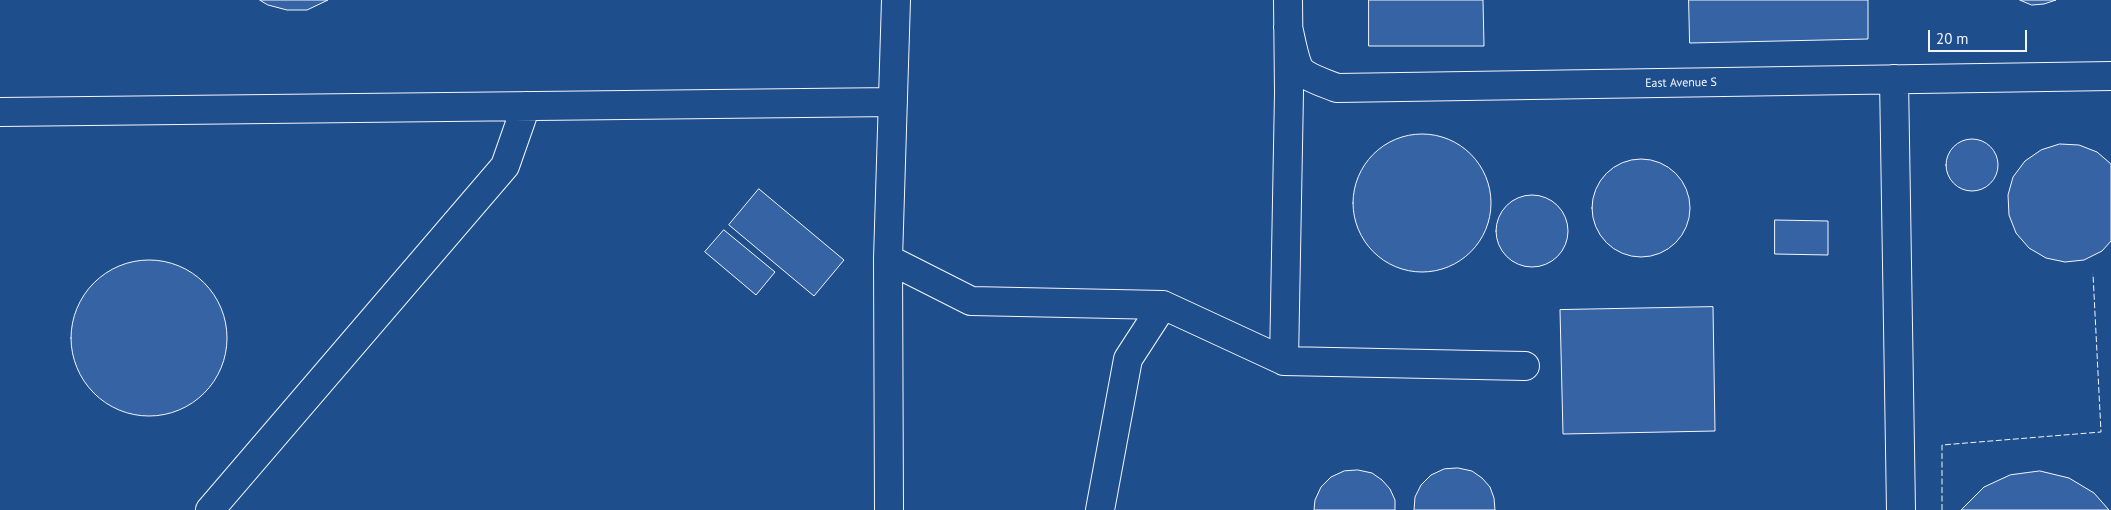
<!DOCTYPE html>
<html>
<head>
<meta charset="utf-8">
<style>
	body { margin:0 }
	#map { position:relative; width:2111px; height:510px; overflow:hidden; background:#1f4e8c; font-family:"PT Sans",sans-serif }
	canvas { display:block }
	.scale { position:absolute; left:1928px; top:30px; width:99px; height:22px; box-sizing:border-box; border:2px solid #f2f6ff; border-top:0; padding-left:6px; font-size:15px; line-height:18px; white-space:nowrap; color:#f2f6ff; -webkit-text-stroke:4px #1f4e8c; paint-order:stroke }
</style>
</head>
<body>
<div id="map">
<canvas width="2111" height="510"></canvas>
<div class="scale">20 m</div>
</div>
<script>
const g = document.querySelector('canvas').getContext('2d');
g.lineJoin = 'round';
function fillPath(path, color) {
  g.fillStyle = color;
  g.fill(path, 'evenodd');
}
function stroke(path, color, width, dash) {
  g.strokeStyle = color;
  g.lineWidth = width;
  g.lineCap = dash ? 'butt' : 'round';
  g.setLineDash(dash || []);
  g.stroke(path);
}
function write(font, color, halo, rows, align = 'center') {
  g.font = font + ' "PT Sans",sans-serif';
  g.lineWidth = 4;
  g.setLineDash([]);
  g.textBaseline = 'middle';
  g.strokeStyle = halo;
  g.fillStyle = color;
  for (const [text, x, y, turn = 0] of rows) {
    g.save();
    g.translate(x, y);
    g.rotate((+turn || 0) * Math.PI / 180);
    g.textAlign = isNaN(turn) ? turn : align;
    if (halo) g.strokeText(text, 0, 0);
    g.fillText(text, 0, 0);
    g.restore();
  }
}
const building = new Path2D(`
	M260,0H328L307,10H287L268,5Z
	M1369,0H1483L1484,46H1369Z
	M1689,0H1868V39L1690,43Z
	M2020,0H2056L2044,4L2032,5Z
	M1353 203a69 69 0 1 1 138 0a69 69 0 1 1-138 0Z
	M1946 165a26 26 0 1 1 52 0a26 26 0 1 1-52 0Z
	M2060,144L2079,145L2097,152L2111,164V241L2102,251L2084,260L2065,262L2046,258L2029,248L2016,233L2009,215L2008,195L2013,177L2025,161L2041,150Z
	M1592 208a49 49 0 1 1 98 0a49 49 0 1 1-98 0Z
	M759,189L844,260L814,296L729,225Z
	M1496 231a36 36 0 1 1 72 0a36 36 0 1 1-72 0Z
	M1775,220L1828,221V255L1775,254Z
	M724,230L775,272L756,295L705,252Z
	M71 338a78 78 0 1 1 156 0a78 78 0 1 1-156 0Z
	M1713,307L1715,431L1563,434L1560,310Z
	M1458,468L1472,471L1482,478L1490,487L1494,498L1495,510H1414L1415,497L1421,485L1431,475L1444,469Z
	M1358,470L1372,473L1382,480L1390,489L1395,500V510H1314L1315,500L1321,487L1331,477L1344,471Z
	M2040,471L2069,478L2094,493L2109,510H1961L1984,487L2010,475Z`);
const minor = new Path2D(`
	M1288,27C1291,38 1295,68 1305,74C1314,80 1327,84 1337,88L2111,76
	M1894,79L1901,510
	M0,112L893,102
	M888,259L971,301L1163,305L1284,361L1525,366
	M1284,361L1289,93L1288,0
	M210,510L505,166L526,106
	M889,510L888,259L896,0
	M1100,510L1128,359L1163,305`);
const fence = new Path2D(`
	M1942,510V445L2101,432L2093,274`);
const streetNames = [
	["East Avenue S",1681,83,-1]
];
fillPath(building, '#3563a3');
stroke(building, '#f2f6ff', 1);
stroke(minor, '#f2f6ff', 30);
stroke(minor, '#1f4e8c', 28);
stroke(fence, '#f2f6ff', 1, [6, 2.5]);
write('12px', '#f2f6ff', '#1f4e8c', streetNames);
</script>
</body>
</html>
